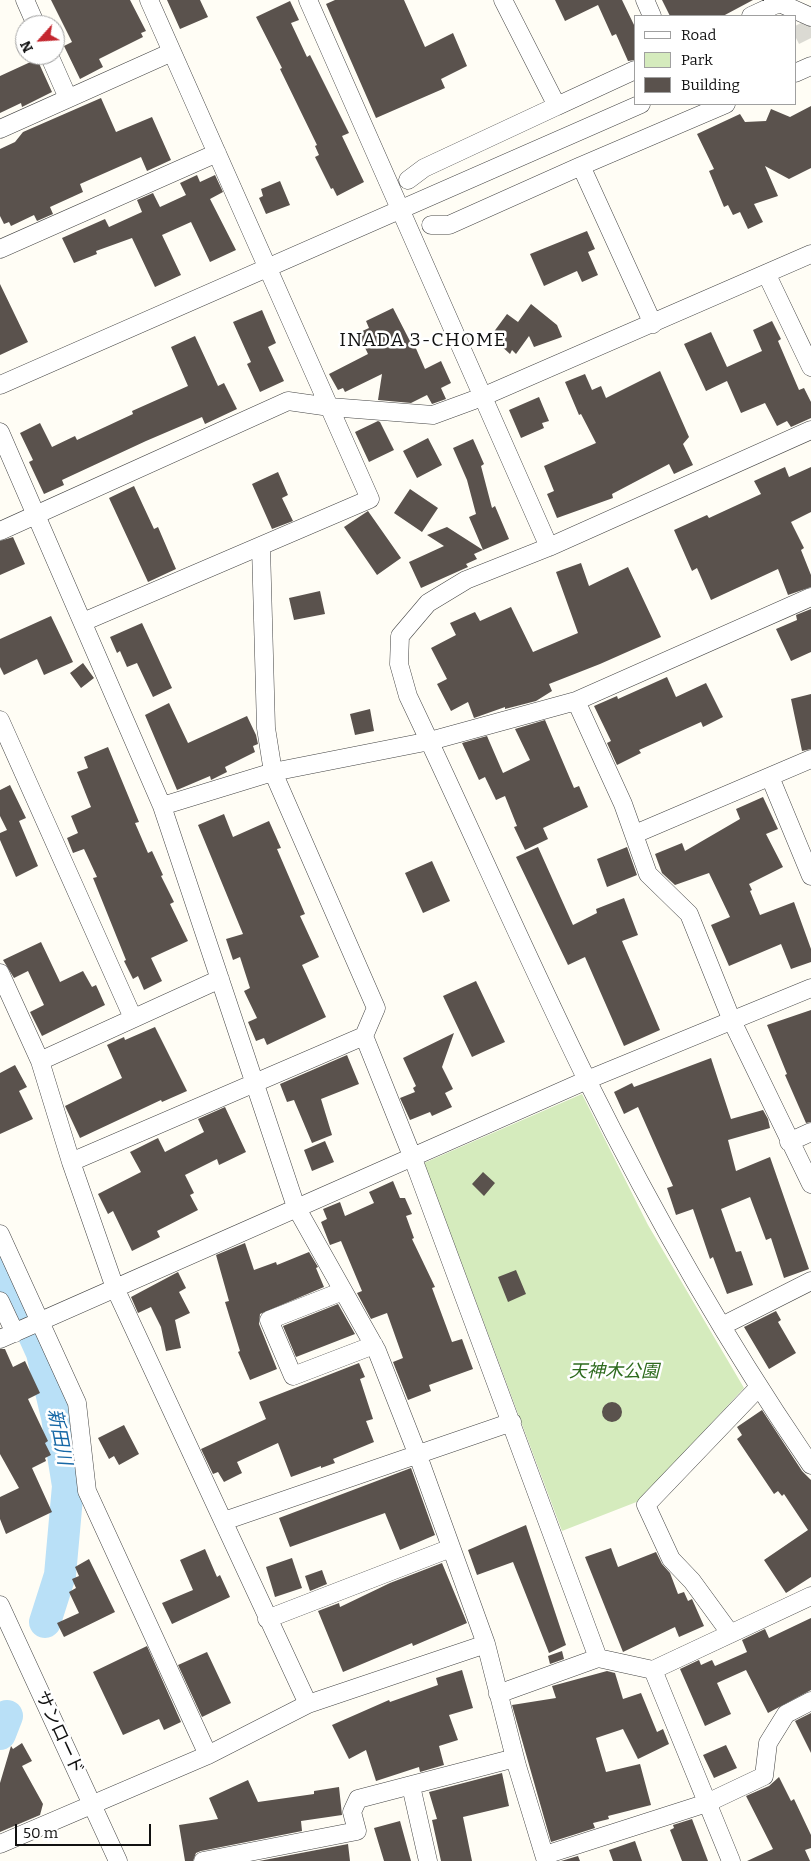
<!DOCTYPE html>
<html>
<head>
<meta charset="utf-8">
<style>
	body { margin:0 }
	#map { position:relative; width:811px; height:1861px; overflow:hidden; background:#fffdf5; font-family:Bitter,serif }
	canvas { display:block }
	.legend { position:absolute; left:634px; top:15px; width:162px; height:90px; box-sizing:border-box; background:#fff; border:1px solid #a0a0a0; margin:0; padding:6px 9px; list-style:none; font-size:15px; color:#111 }
	.legend li { display:flex; align-items:center; gap:10px; height:25px }
	.legend b { width:25px; border:1px solid #a0a0a0 }
	.north { position:absolute; left:15px; top:15px; width:50px; height:50px; box-sizing:border-box; background:#fff; border:1px solid #a0a0a0; border-radius:50%; rotate:244deg; font-size:14px; font-weight:700; line-height:20px; text-align:center; color:#111 }
	.north::after { content:''; display:block; margin:auto; width:18px; height:22px; background:#c4262e; clip-path:polygon(50% 0,100% 100%,50% 72%,0 100%) }
	.scale { position:absolute; left:15px; top:1824px; width:136px; height:22px; box-sizing:border-box; border:2px solid #111; border-top:0; padding-left:6px; font-size:15px; line-height:18px; white-space:nowrap; color:#111; -webkit-text-stroke:4px #fff; paint-order:stroke }
</style>
</head>
<body>
<div id="map">
<canvas width="811" height="1861"></canvas>
<ul class="legend">
<li><b style="height:6px;background:#fff"></b>Road</li>
<li><b style="height:14px;background:#d5ebbd"></b>Park</li>
<li><b style="height:14px;background:#5a524d"></b>Building</li>
</ul>
<div class="north">N</div>
<div class="scale">50 m</div>
</div>
<script>
const g = document.querySelector('canvas').getContext('2d');
g.lineJoin = 'round';
function fillPath(path, color) {
  g.fillStyle = color;
  g.fill(path, 'evenodd');
}
function stroke(path, color, width, dash) {
  g.strokeStyle = color;
  g.lineWidth = width;
  g.lineCap = dash ? 'butt' : 'round';
  g.setLineDash(dash || []);
  g.stroke(path);
}
function write(font, color, halo, rows, align = 'center') {
  g.font = font + ' Bitter,"Noto Sans JP",serif';
  g.lineWidth = 5;
  g.setLineDash([]);
  g.textBaseline = 'middle';
  g.strokeStyle = halo;
  g.fillStyle = color;
  for (const [text, x, y, turn = 0] of rows) {
    g.save();
    g.translate(x, y);
    g.rotate((+turn || 0) * Math.PI / 180);
    g.textAlign = isNaN(turn) ? turn : align;
    if (halo) g.strokeText(text, 0, 0);
    g.fillText(text, 0, 0);
    g.restore();
  }
}
const green = new Path2D(`
	M582,1094L648,1225L744,1388L639,1501L562,1531L424,1163Z`);
const river = new Path2D(`
	M0,1260L42,1353L57,1417L68,1486L60,1575L45,1622
	M0,1734L7,1716`);
const building = new Path2D(`
	M51,0H130L146,31L141,33L143,37L99,59L103,67L80,79L64,46L72,42Z
	M167,0H200L208,17L180,29Z
	M335,0H404L425,47L453,33L467,66L441,79L445,88L376,118L326,4Z
	M555,0H622L635,27V60L628,61L616,34L612,36L598,5L565,21Z
	M662,0H753L723,16H670Z
	M290,1L299,20L291,23L307,57L310,55L349,133L342,136L364,182L337,196L333,188L331,189L315,157L319,155L315,146L317,145L280,69L282,68L256,17Z
	M37,59L52,92L22,107L21,103L0,113V76Z
	M101,98L116,132L152,117L171,160L147,171L141,157L80,184L83,192L50,207L53,214L37,221L34,215L11,226L9,222L4,224L0,216V149L15,142L23,132Z
	M811,106V168L789,179L765,166L778,196L754,204L763,222L748,229L740,212L733,215L728,205L724,207L709,171L714,169L697,134L740,114L745,122L766,121L771,109L790,117Z
	M197,175L200,182L215,175L223,192L210,199L236,250L210,262L191,222L162,235L181,275L155,287L132,238L96,251L97,254L74,263L62,238L105,219L109,227L142,212L137,200L153,193L160,207L186,195L180,183Z
	M280,181L290,205L266,214L259,198L263,196L261,189Z
	M587,231L595,249L588,252L598,275L582,282L577,271L544,286L530,254Z
	M0,284L28,342L0,355Z
	M531,304L557,325L562,337L534,347L529,336L516,354L512,350L510,354L499,344L493,333L507,314L518,322Z
	M393,308L412,345L414,344L425,369L441,361L451,383L441,388L446,399L432,404L427,395L411,403L378,400L382,374L345,392L343,388L338,390L329,374L368,354L358,333L369,328L366,321Z
	M262,310L276,343L268,347L284,381L260,392L247,364L251,362L233,322Z
	M772,321L781,339L778,341L799,390L804,388L811,402V418L791,427L787,421L777,426L765,403L741,413L727,381L706,391L684,344L711,332L727,367L762,351L753,330Z
	M195,336L218,386L224,383L237,409L205,424L202,417L146,441L62,480L64,485L44,494L29,462L33,460L20,433L40,423L52,447L75,436L77,440L133,414L132,411L188,386L171,347Z
	M660,371L689,437L683,444L693,465L674,474L669,464L612,494L613,498L557,518L547,494L554,491L544,466L596,443L581,414L579,415L565,382L585,374L592,390L601,386L606,398Z
	M539,397L549,421L542,423L544,428L521,438L509,410Z
	M378,421L380,422L394,450L369,462L355,432Z
	M428,438L442,465L417,478L403,451Z
	M473,439L484,464L481,466L492,508L495,506L509,539L483,550L469,517L476,514L467,480L453,448Z
	M785,467L789,477L811,467V512L791,522L804,548L801,550L811,575V587L788,595L778,569L711,600L697,568L692,571L674,530L707,515L709,518L761,494L754,481Z
	M278,472L288,495L282,498L293,521L272,529L252,484Z
	M134,486L154,529L158,527L176,569L148,582L109,498Z
	M410,489L438,508L422,532L394,513Z
	M368,511L401,558L377,575L344,527Z
	M447,527L483,550L474,554L477,559L466,564L468,567L421,588L409,562L444,546L427,535Z
	M13,537L25,564L0,575V541Z
	M581,563L589,586L628,567L661,637L600,664L549,684L552,691L536,701L505,709V707L474,718L468,702L451,711L437,684L447,679L431,648L456,635L450,623L475,612L480,621L511,607L533,652L578,633L556,572Z
	M320,591L325,614L294,620L289,598Z
	M811,609V652L791,661L776,629L797,620L796,615Z
	M51,616L73,662L44,675L37,659L4,675L0,667V639Z
	M142,623L172,688L153,697L137,663L127,667L120,651L117,653L110,637Z
	M83,663L94,678L81,688L70,673Z
	M667,677L676,697L706,683L723,717L703,727L701,722L639,750L641,753L617,765L607,743L611,741L594,706L617,696L618,699Z
	M811,694V749L802,751L791,699Z
	M169,703L188,743L247,716L256,735L258,744L253,746L255,752L225,767L227,772L211,780L210,776L177,790L145,715Z
	M370,709L374,731L355,735L350,714Z
	M545,720L574,788L579,786L588,807L543,828L548,839L525,850L514,827L517,826L505,796L496,800L485,777L479,780L462,743L487,736L503,773L530,760L515,729Z
	M108,747L139,822L135,823L148,853L152,851L163,875L161,876L174,902L170,904L188,941L151,958L162,981L144,990L138,976L133,979L124,961L126,960L93,878L97,877L84,849L73,853L67,838L78,833L71,816L91,807L77,772L88,768L84,757Z
	M10,785L26,818L19,821L38,866L16,877L0,840V833L7,830L0,816V790Z
	M763,797L778,829L766,834L783,867L749,884L752,890L750,891L760,915L794,902L811,949V962L791,969L781,944L729,966L711,925L730,917L709,873L675,885L662,873L655,854L682,843L685,851L740,819L736,809Z
	M224,814L233,837L269,821L281,848L277,849L305,914L300,916L319,957L302,965L326,1017L267,1045L264,1038L256,1041L248,1022L257,1018L244,991L250,988L240,957L233,960L226,939L243,934L198,825Z
	M538,847L573,925L597,913L596,909L624,898L638,935L622,941L660,1030L624,1046L585,957L568,965L516,857Z
	M627,847L637,875L607,887L597,859Z
	M432,861L450,901L423,913L405,873Z
	M41,942L60,982L83,971L92,987L96,985L105,1005L42,1036L30,1012L44,1005L28,971L14,978L3,960Z
	M476,981L505,1042L472,1057L443,996Z
	M811,1010V1122L806,1123L785,1075L787,1074L767,1025Z
	M155,1027L187,1091L162,1102L161,1100L80,1138L65,1106L122,1078L107,1045L124,1037L125,1040Z
	M454,1033L442,1067L453,1089L445,1093L452,1107L432,1116L430,1112L410,1120L400,1098L415,1092L413,1088L416,1086L403,1058Z
	M347,1055L359,1084L321,1099L332,1135L312,1143L294,1100L287,1102L280,1084Z
	M711,1058L731,1119L763,1110L768,1119L770,1128L728,1140L736,1171L770,1157L809,1269L784,1278L771,1238L766,1240L750,1197L721,1209L736,1252L741,1251L753,1285L727,1294L713,1257L710,1259L693,1209L676,1215L667,1188L673,1186L638,1107L624,1114L614,1092L632,1083L634,1087Z
	M15,1065L27,1087L19,1091L33,1119L0,1134V1073Z
	M225,1107L246,1152L219,1165L217,1159L185,1175L194,1193L190,1195L198,1210L157,1231L160,1237L132,1251L113,1211L108,1214L98,1194L141,1172L130,1152L158,1138L165,1152L204,1132L198,1119Z
	M325,1141L334,1162L312,1171L304,1150Z
	M483,1172L495,1183L484,1196L472,1184Z
	M393,1181L400,1198H405L412,1214L406,1216L414,1238L412,1239L435,1287L432,1288L452,1342L462,1339L473,1369L429,1385L431,1391L408,1400L393,1362L403,1358L387,1313L371,1319L357,1293L362,1291L341,1241L330,1245L321,1222L327,1219L323,1209L340,1202L345,1216L374,1203L369,1192Z
	M245,1243L254,1270L276,1262L277,1265L309,1252L318,1267L316,1268L324,1287L260,1314L259,1324L277,1369L250,1380L238,1352L240,1351L225,1302L229,1301L216,1255Z
	M516,1270L526,1294L508,1302L498,1277Z
	M178,1272L186,1288L179,1292L190,1313L175,1320L181,1348L166,1351L161,1327L151,1307L138,1313L131,1297Z
	M338,1304L355,1334L296,1357L283,1326Z
	M776,1311L781,1320L778,1322L796,1353L769,1369L744,1327Z
	M0,1349H5L13,1367L25,1361L40,1393L28,1399L48,1441L45,1443L51,1455L45,1458L46,1461L32,1468L52,1512L6,1534L0,1519V1497L19,1488L0,1454Z
	M359,1363L365,1377L360,1379L373,1419L366,1421L374,1442L333,1459L335,1463L321,1468V1466L291,1477L278,1443L237,1462L242,1473L224,1482L218,1472L213,1474L201,1449L266,1419L259,1402Z
	M602 1412a10 10 0 1 1 20 0a10 10 0 1 1-20 0Z
	M762,1410L802,1471L811,1480V1577L786,1593L764,1560L808,1530L784,1494L782,1496L778,1491L774,1494L737,1439L742,1435L737,1427Z
	M124,1425L139,1454L119,1465L114,1456L109,1459L98,1438Z
	M411,1468L435,1535L400,1550L385,1513L290,1547L279,1518Z
	M526,1525L566,1645L549,1653L513,1562L477,1575L468,1550Z
	M611,1548L618,1567L656,1552L662,1564L670,1573L678,1594L684,1592L688,1601L692,1599L704,1626L679,1637L675,1627L623,1652L585,1557Z
	M205,1549L217,1577L220,1575L230,1597L172,1624L162,1603L193,1590L180,1560Z
	M292,1558L302,1588L275,1597L266,1567Z
	M89,1559L115,1612L64,1637L57,1623L79,1613L69,1592L76,1588L72,1579L79,1576L75,1567Z
	M442,1563L467,1623L413,1646L412,1643L343,1672L318,1611L339,1603L340,1607L390,1583Z
	M322,1570L327,1584L310,1591L305,1576Z
	M811,1618V1690L768,1713L746,1670L717,1683L731,1714L705,1726L680,1669L699,1660L701,1665L712,1660L715,1666L747,1652L742,1640L765,1629L769,1638Z
	M147,1646L181,1722L164,1730L159,1719L123,1735L93,1672Z
	M562,1651L564,1659L550,1664L548,1656Z
	M207,1652L231,1703L202,1717L178,1665Z
	M462,1670L473,1708L449,1715L458,1740L439,1746L444,1765L420,1772L419,1767L376,1781L366,1750L349,1759L332,1725L389,1700L390,1702L438,1685L436,1678Z
	M607,1671L615,1673L623,1699L641,1693L657,1732L663,1729L669,1744L638,1759L623,1729L596,1738L606,1772L640,1764L651,1805L608,1816L609,1819L593,1823L595,1828L551,1842L512,1705L556,1698L552,1686Z
	M811,1713V1753L795,1721Z
	M22,1743L32,1761L22,1766L43,1804L40,1815L0,1832V1783L11,1746L13,1749Z
	M726,1745L737,1768L714,1778L703,1755Z
	M502,1773L509,1806L463,1817L472,1861H441L432,1820L437,1819L429,1792Z
	M779,1777L791,1801L794,1799L811,1835V1848L805,1850L810,1861H747L773,1849L746,1796L769,1786Z
	M248,1780L258,1802L314,1794V1791L339,1787L342,1815L301,1821L302,1831L201,1851L196,1853L193,1861H185L179,1825L218,1819L209,1798Z
	M692,1819L708,1861H682L670,1830L674,1828L673,1825Z
	M400,1821L411,1861H384L374,1828Z
	M635,1841L642,1861H613L609,1850Z
	M348,1844L350,1861H259Z
	M578,1856L580,1861H561Z`);
const minorTunnel = new Path2D(`
	M795,36L811,28`);
const minor = new Path2D(`
	M25,0L36,25
	M308,0L549,547
	M503,0L557,106L635,70
	M645,0L652,16
	M773,0L811,17
	M751,16L779,3
	M49,55L68,98
	M795,73L811,66
	M0,129L172,52
	M408,180L424,168L557,106
	M431,225H449L581,166
	M0,249L217,153
	M767,275L811,367
	M653,324L581,166L726,104
	M0,385L641,104
	M811,430L549,547L466,580L428,603L400,636L399,664L408,696C469,824 525,954 587,1080C653,1213 727,1343 811,1465
	M0,432L162,806L296,1207L377,1351L417,1453L486,1644L517,1766L546,1861
	M0,531L288,401L330,407L433,415L482,397L811,254
	M83,622L370,499L149,0
	M576,701L623,804L648,874L689,914L732,1021L811,1184
	M0,720L133,1018
	M770,777L811,876
	M162,806L273,772L430,741L576,701L811,597
	M635,834L811,759
	M0,973L40,1061L71,1162L115,1288L308,1704
	M364,1036L412,1156L598,1658
	M40,1061L220,979
	M789,1142L811,1132
	M71,1162L364,1036L376,1008L273,772L266,728L261,547
	M0,1234L77,1403L87,1491L208,1755
	M343,1291L269,1320L293,1376L374,1345
	M0,1301L15,1333
	M722,1326L811,1281
	M0,1339L587,1080L811,988
	M224,1521L512,1422
	M0,1605L118,1861
	M267,1619L451,1548
	M730,1633L692,1581L671,1559L646,1505L758,1388
	M653,1670L731,1861
	M498,1694L598,1658L653,1670L811,1596
	M411,1786L428,1861
	M0,1844L208,1755L308,1704L486,1644
	M545,1855L707,1803L764,1776L768,1743L786,1714L811,1701
	M203,1861L357,1831L352,1812L358,1799L515,1758`);
const parkNames = [
	["天神木公園",614,1372]
];
const streetNames = [
	["サンロード",59,1733,65]
];
const neighbourhoodNames = [
	["INADA 3-CHOME",423,341]
];
const waterNames = [
	["新田川",59,1437,79]
];
fillPath(green, '#d5ebbd');
stroke(river, '#b9e0f7', 32);
fillPath(building, '#5a524d');
stroke(minorTunnel, '#dbdad3', 18, [18, 9]);
stroke(minor, '#444', 19);
stroke(minor, '#fff', 18);
write('italic 18px', '#2f6b1f', '#fff', parkNames);
write('18px', '#111', '#fff', streetNames);
g.letterSpacing = '1px';
write('19px', '#111', '#fff', neighbourhoodNames);
g.letterSpacing = '0px';
write('italic 19px', '#1768a6', '#fff', waterNames);
</script>
</body>
</html>
